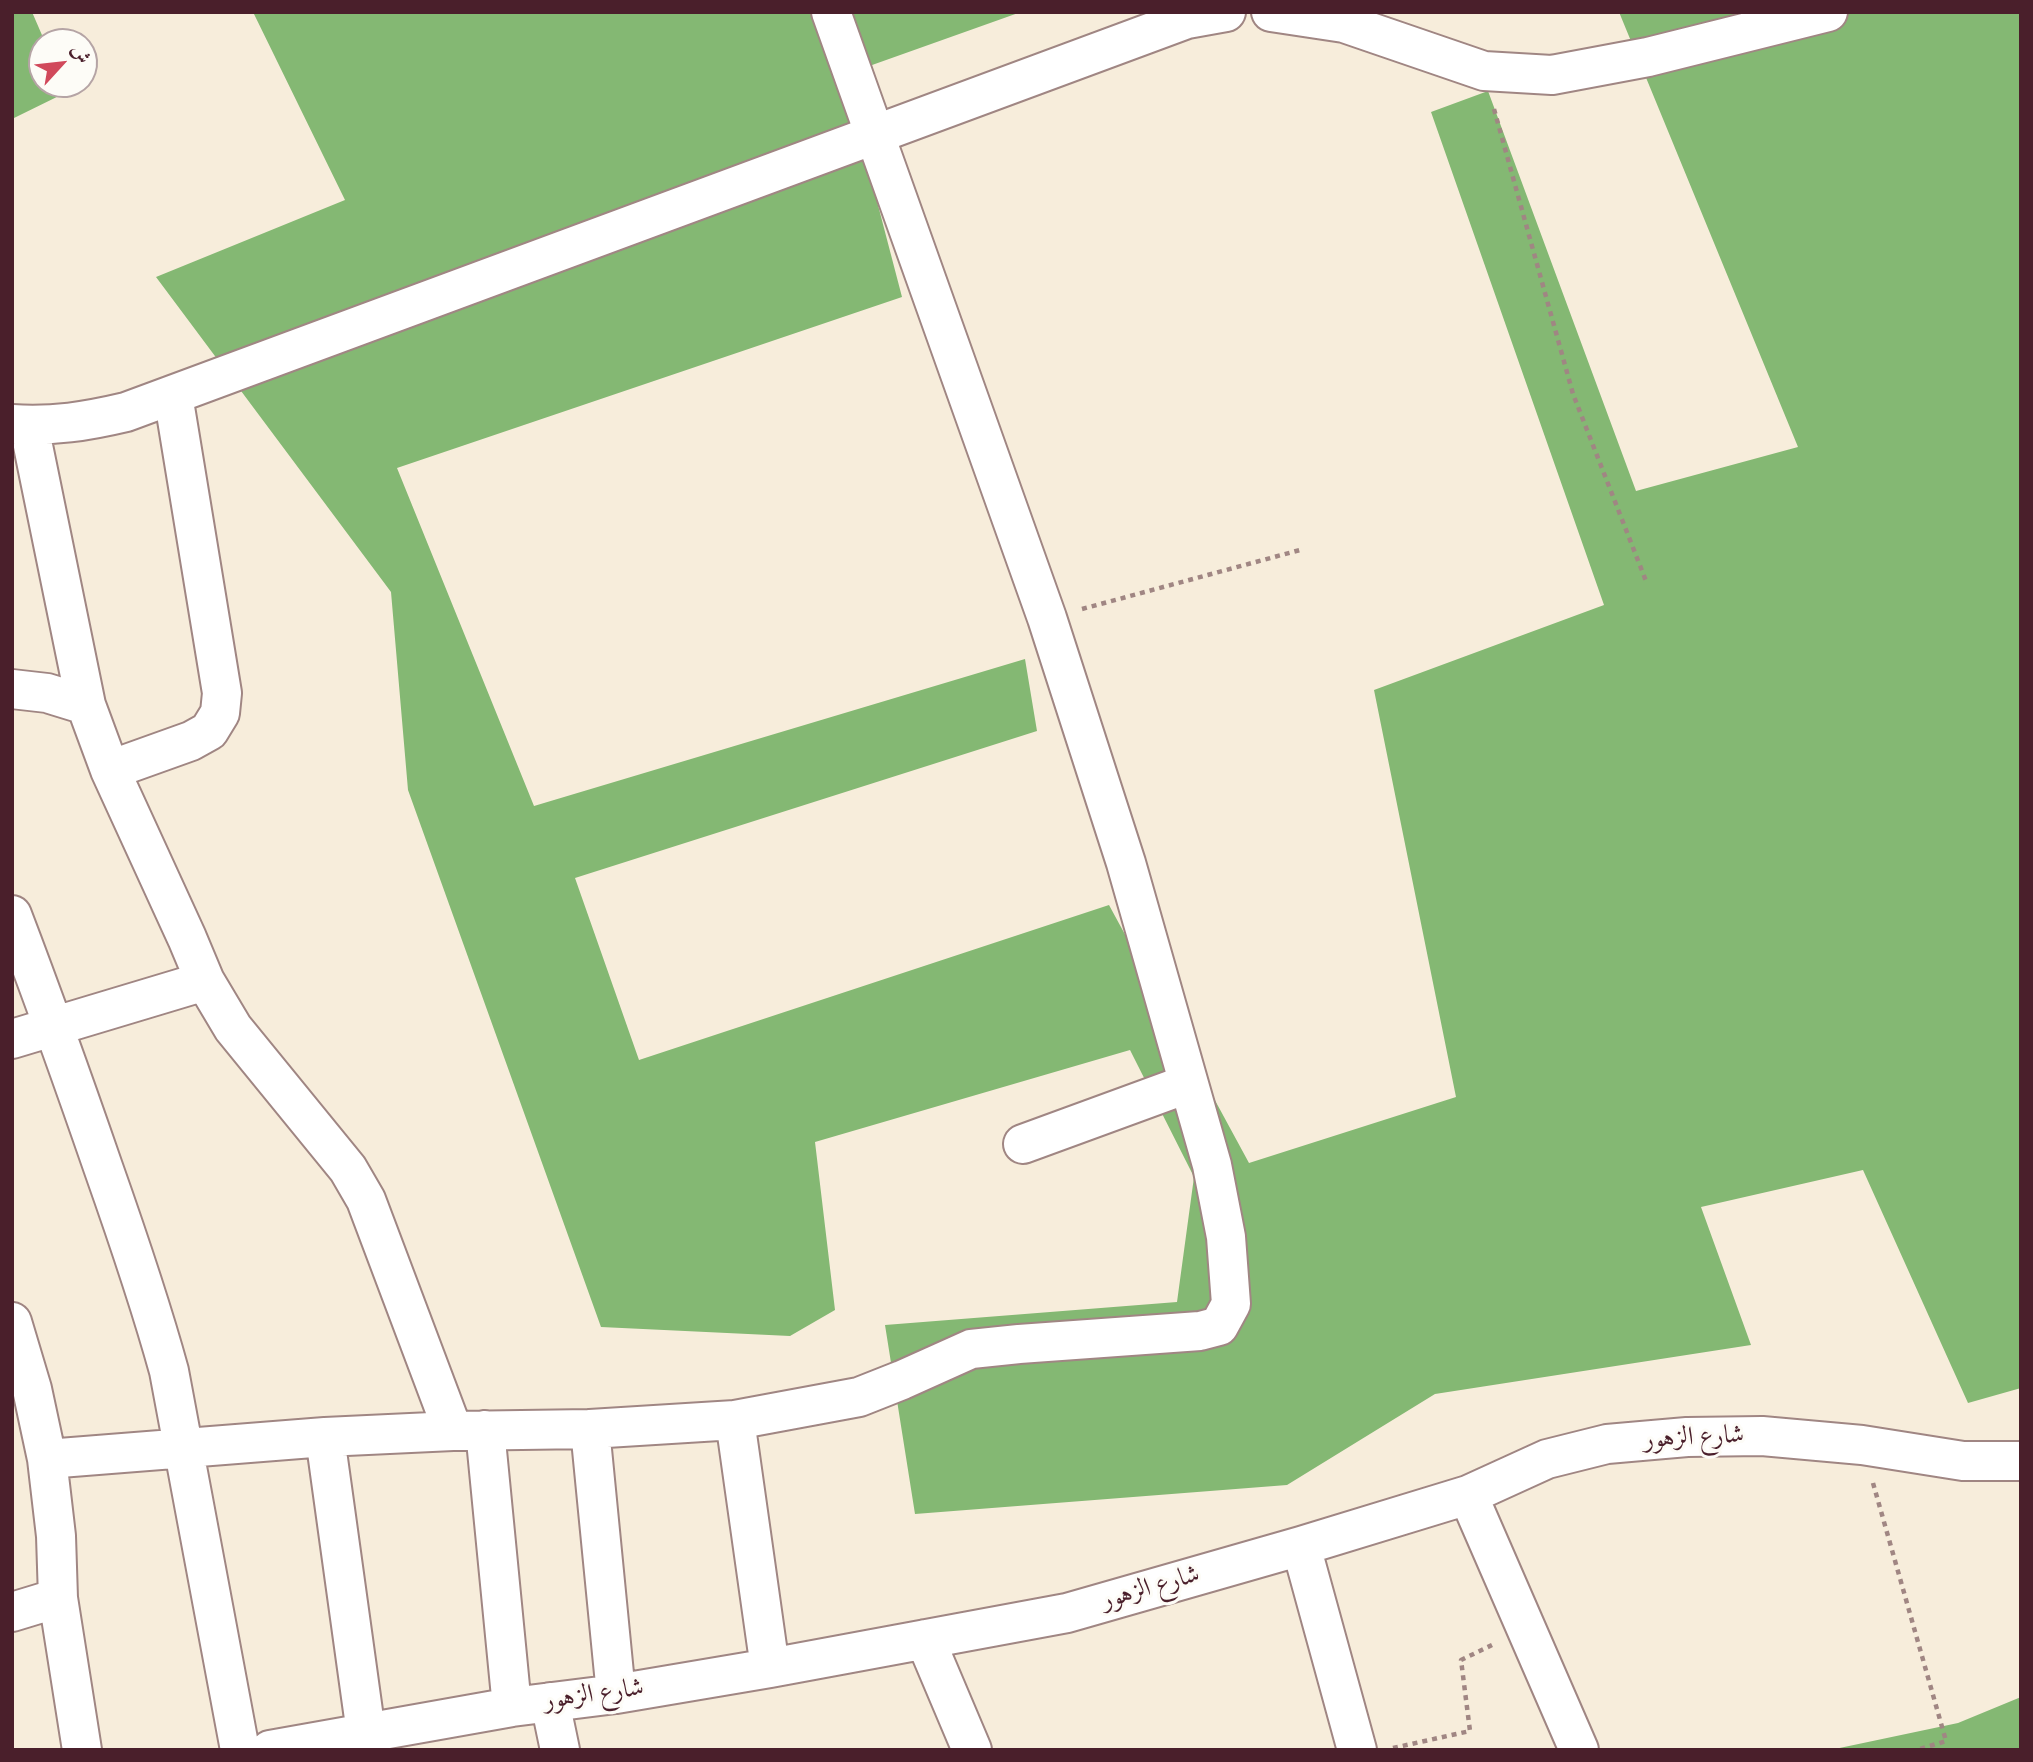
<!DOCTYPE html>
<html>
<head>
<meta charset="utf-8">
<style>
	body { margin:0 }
	#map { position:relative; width:2033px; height:1762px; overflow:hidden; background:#f7eddb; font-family:"IM FELL English",Amiri,serif }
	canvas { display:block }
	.frame { position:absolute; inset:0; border:14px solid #4a1f2b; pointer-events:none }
	.north { position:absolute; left:28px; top:28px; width:70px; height:70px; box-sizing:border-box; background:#fdfcf7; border:2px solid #b5a4a5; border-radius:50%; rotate:63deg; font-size:19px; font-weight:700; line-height:28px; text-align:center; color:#4a1f2b }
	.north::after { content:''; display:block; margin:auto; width:24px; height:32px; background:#d1495b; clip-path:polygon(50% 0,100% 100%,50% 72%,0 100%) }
</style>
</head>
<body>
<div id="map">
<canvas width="2033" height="1762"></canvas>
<div class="frame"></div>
<div class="north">ش</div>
</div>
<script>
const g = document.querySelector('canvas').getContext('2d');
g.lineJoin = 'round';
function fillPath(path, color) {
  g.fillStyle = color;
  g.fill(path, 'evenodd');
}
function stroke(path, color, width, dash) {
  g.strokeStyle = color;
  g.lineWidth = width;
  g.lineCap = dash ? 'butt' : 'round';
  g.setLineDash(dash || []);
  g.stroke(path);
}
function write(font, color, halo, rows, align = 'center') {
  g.font = font + ' "IM FELL English",Amiri,serif';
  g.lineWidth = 6;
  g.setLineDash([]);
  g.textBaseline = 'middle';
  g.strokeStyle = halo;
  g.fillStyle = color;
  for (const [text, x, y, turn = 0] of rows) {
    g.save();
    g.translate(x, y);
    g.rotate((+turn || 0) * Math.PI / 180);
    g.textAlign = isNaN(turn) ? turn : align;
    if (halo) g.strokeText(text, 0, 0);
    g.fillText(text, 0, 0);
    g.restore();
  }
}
const forest = new Path2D(`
	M12,12H32L45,42H42V84H65L69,91L12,119Z
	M253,12H1021L844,75L902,297L397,468L534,806L1025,659L1037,731L575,878L639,1060L1109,905L1249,1163L1456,1097L1374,690L1604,605L1431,112L1488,91L1636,491L1798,447L1619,12H2021V1388L1968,1403L1863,1170L1701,1207L1751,1345L1435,1394L1287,1485L915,1514L885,1325L1177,1302L1194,1177L1130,1050L815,1142L835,1310L790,1336L601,1327L408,790L391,592L156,277L345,200Z
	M2021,1697V1750H1830L1958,1723Z`);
const path = new Path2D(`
	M1494,109L1573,394L1646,581
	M1082,609L1300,550
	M1873,1483L1946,1741L1917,1750
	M1393,1748L1470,1731L1461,1660L1492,1645`);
const minor = new Path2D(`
	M1271,12L1344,23L1484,71L1552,75L1648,57L1828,12
	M12,424C52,427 88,421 126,412L1187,19L1226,12
	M29,426L86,705L110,770L187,938L205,981L233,1028L348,1169L366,1200L453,1431
	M12,689L47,693L86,705
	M110,770L191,741L209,731L220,713L222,693L173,395
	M12,915C44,999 74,1083 103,1167C127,1235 150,1302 169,1371L240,1750
	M12,1039L205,981
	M1023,1144L1187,1084
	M12,1322L32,1389L47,1459L56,1536L58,1598L82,1750
	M735,1420L770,1668
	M590,1429L616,1694
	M485,1430L512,1707
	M325,1437L366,1733
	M47,1459L325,1437L453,1431L590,1429L735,1420L859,1397L902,1380L971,1349L1019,1344L1200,1331L1219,1326L1231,1304L1226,1237L1212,1165L1126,863L1047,618L831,12
	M1468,1495L1579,1750
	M1301,1546L1357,1750
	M12,1612L58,1598
	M925,1639L972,1750
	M550,1702L560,1750
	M270,1750L512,1707L616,1694L770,1668L1067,1613L1301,1546L1468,1495L1547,1459L1607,1444L1687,1437L1762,1436L1862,1445L1963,1461H2021`);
const streetNames = [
	["شارع الزهور",1694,1439,-3],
	["شارع الزهور",1151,1589,-16],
	["شارع الزهور",594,1696,-8]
];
fillPath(forest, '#84b873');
stroke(minor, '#a08683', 42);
stroke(path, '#a08683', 4.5, [5, 5]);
stroke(minor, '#fff', 38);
write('26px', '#4a1f2b', '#fdfcf7', streetNames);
</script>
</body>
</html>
